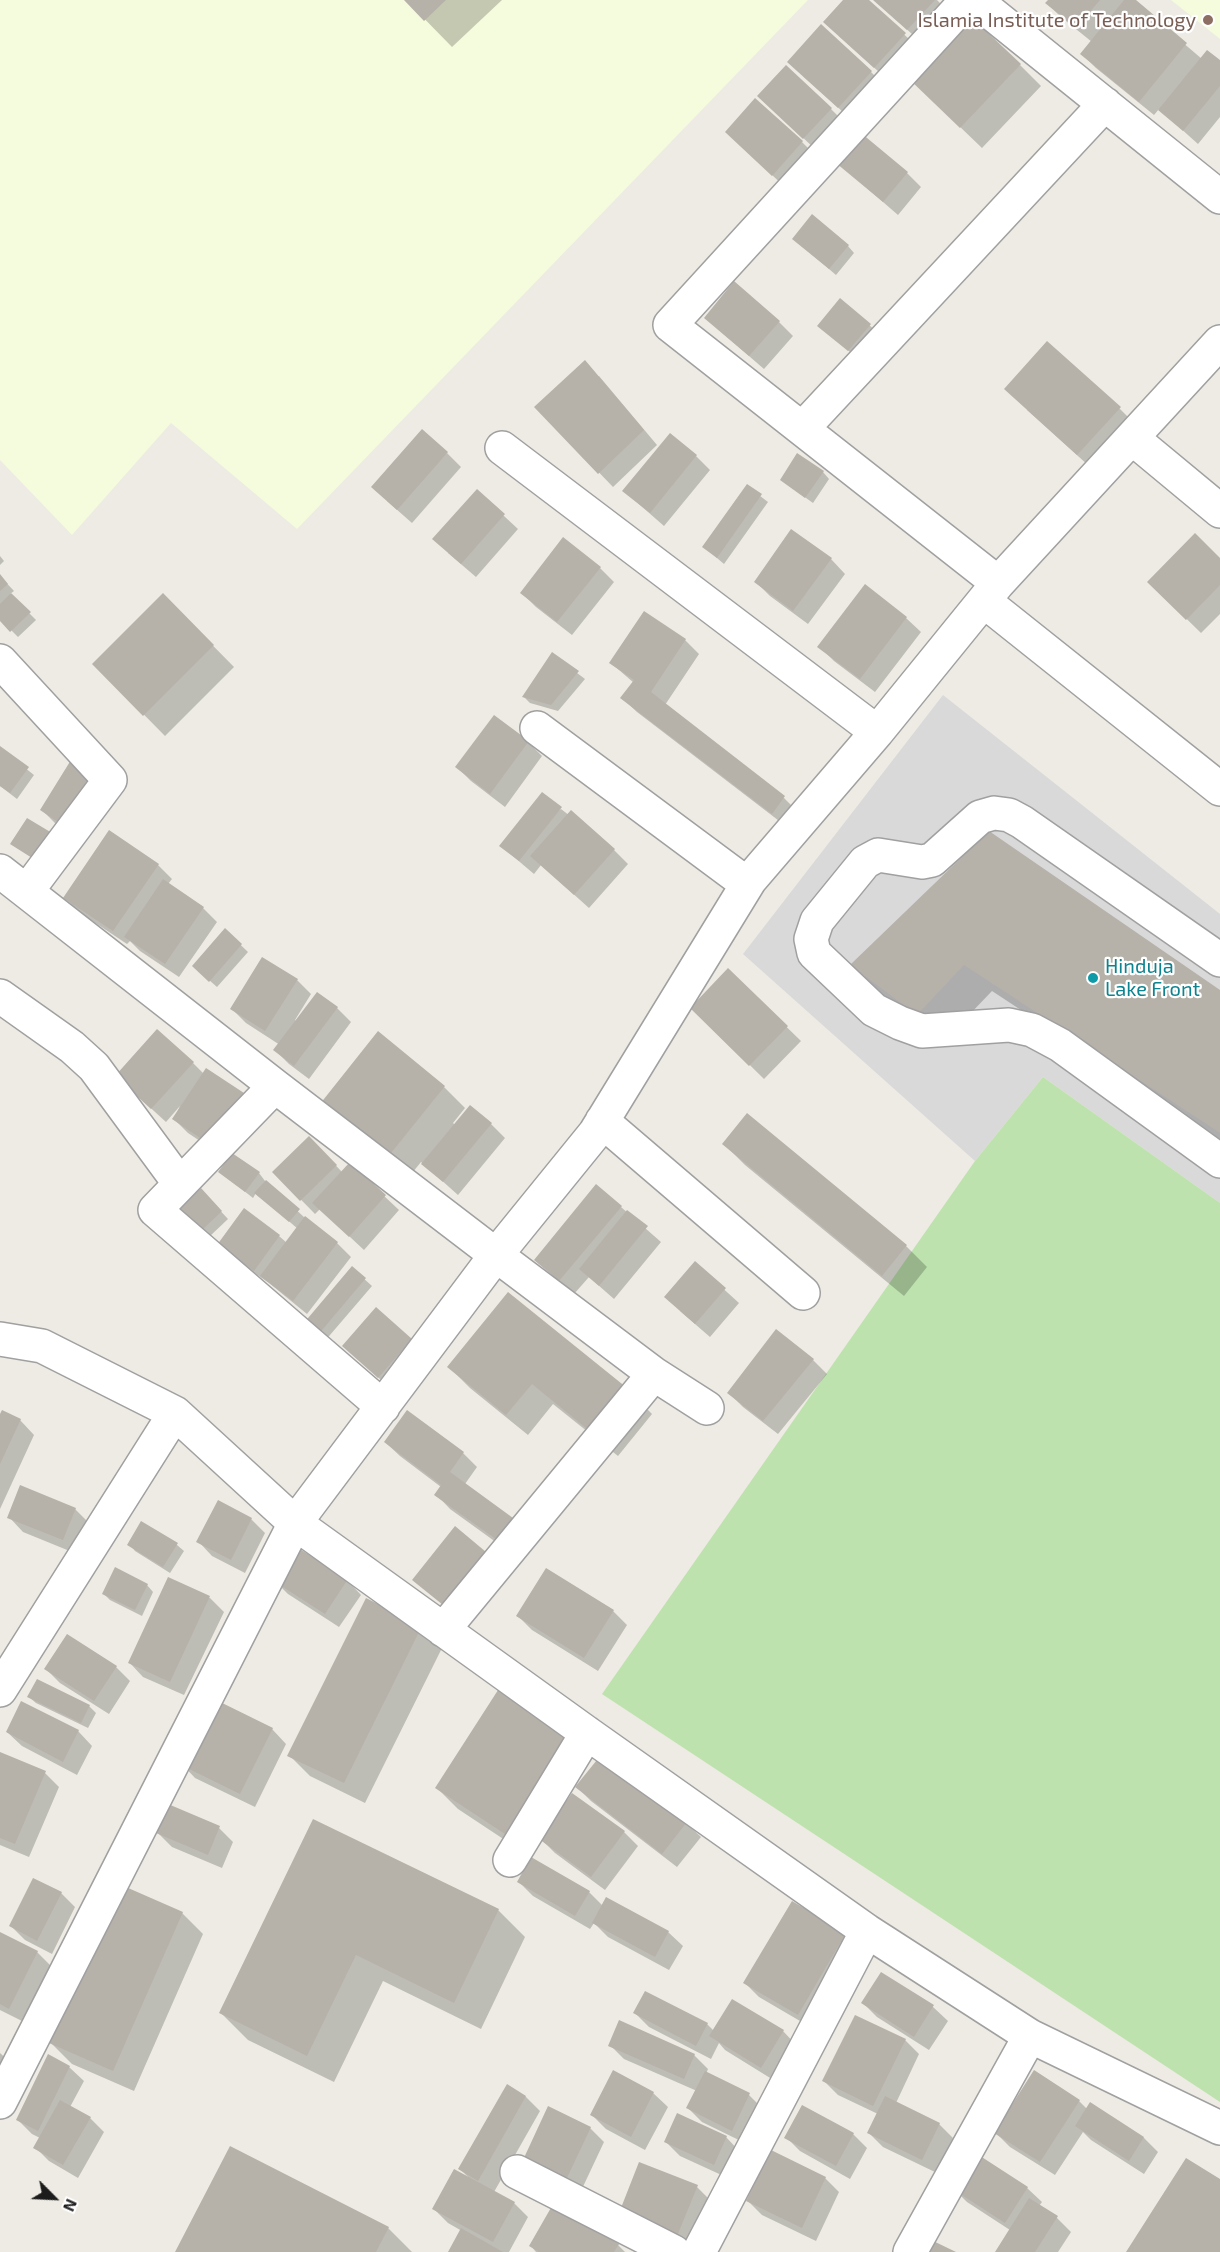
<!DOCTYPE html>
<html>
<head>
<meta charset="utf-8">
<style>
	body { margin:0 }
	#map { position:relative; width:1220px; height:2252px; overflow:hidden; background:#edebe3; font-family:"Exo 2",sans-serif }
	canvas { display:block }
	.north { position:absolute; left:24px; top:2168px; width:60px; height:60px; -webkit-text-stroke:4px #fff; paint-order:stroke; rotate:114deg; font-size:16px; font-weight:700; line-height:24px; text-align:center; color:#1c1c1c }
	.north::after { content:''; display:block; margin:auto; width:21px; height:27px; background:#1c1c1c; clip-path:polygon(50% 0,100% 100%,50% 72%,0 100%) }
</style>
</head>
<body>
<div id="map">
<canvas width="1220" height="2252"></canvas>
<div class="north">N</div>
</div>
<script>
const g = document.querySelector('canvas').getContext('2d');
g.lineJoin = 'round';
function fillPath(path, color) {
  g.fillStyle = color;
  g.fill(path, 'evenodd');
}
function stroke(path, color, width, dash) {
  g.strokeStyle = color;
  g.lineWidth = width;
  g.lineCap = dash ? 'butt' : 'round';
  g.setLineDash(dash || []);
  g.stroke(path);
}
function write(font, color, halo, rows, align = 'center') {
  g.font = font + ' "Exo 2",sans-serif';
  g.lineWidth = 4.5;
  g.setLineDash([]);
  g.textBaseline = 'middle';
  g.strokeStyle = halo;
  g.fillStyle = color;
  for (const [text, x, y, turn = 0] of rows) {
    g.save();
    g.translate(x, y);
    g.rotate((+turn || 0) * Math.PI / 180);
    g.textAlign = isNaN(turn) ? turn : align;
    if (halo) g.strokeText(text, 0, 0);
    g.fillText(text, 0, 0);
    g.restore();
  }
}
const residential = new Path2D(`
	M943,695L1220,914V1203L1043,1077L975,1161L743,954Z`);
const education = new Path2D(`
	M0,0H808L297,529L171,423L72,535L0,460Z
	M1171,0H1220V39Z`);
const grass = new Path2D(`
	M1043,1077L1220,1203V2102L602,1694L975,1161Z`);
const shadow = new Path2D(`
	M406,0H502L452,47Z
	M845,0H866L919,48L889,81L839,36Z
	M874,0H937L950,13L922,43Z
	M1050,0H1133L1202,59L1220,62V117L1198,144L1159,109L1154,115L1096,68L1082,54L1092,42L1061,17L1047,3Z
	M1020,65L1041,86L982,148L931,99Z
	M871,72L885,86L853,121L803,76Z
	M831,109L845,123L818,152L774,110Z
	M802,142L816,156L787,189L741,146Z
	M838,163L907,173L921,187L898,215Z
	M801,245L848,246L854,253L836,275Z
	M841,300L877,332L856,357L826,332Z
	M779,322L793,336L764,369L720,331Z
	M599,376L657,445L613,487L536,407Z
	M1119,408L1140,429L1099,475L1027,410Z
	M447,453L461,467L412,523L387,501Z
	M696,456L710,470L664,526L624,491Z
	M823,472L829,479L813,503L781,480Z
	M747,486L768,502L724,564L704,547Z
	M477,491L518,529L476,577L448,553Z
	M0,556L4,561L0,565Z
	M831,559L845,574L808,624L770,596L756,582Z
	M1220,560V614L1201,633L1149,582Z
	M600,568L614,582L572,635L536,607L522,593Z
	M0,576L14,591L10,594L36,620L18,637L0,619Z
	M865,586L906,618L921,632L875,692L834,661L819,646Z
	M163,595L234,667L165,736L94,664Z
	M685,640L699,654L665,705L784,798L798,812L787,827L637,712L622,698L634,683L611,663Z
	M552,654L585,679L558,711L530,703L524,697Z
	M528,742L542,756L505,807L471,781L457,767Z
	M0,748L34,775L17,799L0,786Z
	M72,762L79,839L56,824L42,810Z
	M561,809L614,850L628,864L589,908L541,865L534,874L501,846Z
	M989,833L1220,992V1141L992,991L945,1040L879,992L853,965Z
	M158,865L172,879L168,884L203,908L217,922L179,977L140,951L130,941L127,944L79,912L65,898Z
	M225,930L248,952L217,987L200,972Z
	M728,970L801,1041L764,1079L692,1008Z
	M297,980L311,994L295,1020L297,1022L337,1008L351,1022L309,1079L289,1064L275,1050L280,1045L246,1023L232,1009Z
	M193,1063L204,1074L243,1094L257,1108L224,1157L188,1133L174,1119L180,1106L166,1122L131,1090Z
	M444,1087L465,1108L453,1123L455,1125L491,1124L505,1138L458,1195L421,1162L408,1178L343,1124Z
	M748,1115L906,1246L927,1267L904,1296L745,1165L724,1144Z
	M323,1152L342,1172L350,1164L399,1210L364,1250L320,1209L315,1214L274,1172Z
	M220,1172L259,1173L265,1181L305,1218L337,1243L351,1257L307,1314L269,1283L233,1258L279,1236L287,1243L298,1229L256,1193L253,1198Z
	M201,1190L228,1219L209,1237L181,1209Z
	M621,1207L661,1242L614,1299L589,1277L574,1294L536,1260Z
	M695,1263L739,1303L710,1337L680,1311Z
	M352,1268L372,1286L324,1342L311,1331Z
	M411,1340L425,1354L393,1391L344,1346Z
	M813,1360L827,1374L778,1434L743,1407L729,1393Z
	M449,1367L631,1393L652,1414L618,1456L553,1404L528,1435L470,1388Z
	M408,1412L463,1453L477,1467L465,1484L512,1519L526,1533L511,1553L450,1509L436,1494L441,1487L400,1456L385,1442Z
	M0,1418L20,1420L34,1435L0,1509Z
	M75,1509L89,1523L77,1554L23,1532L9,1517Z
	M251,1519L265,1533L245,1573L212,1556L198,1541Z
	M142,1523L177,1545L184,1551L170,1573L135,1551L129,1544Z
	M169,1579L210,1598L224,1612L184,1695L143,1677L129,1662Z
	M274,1580H347L361,1595L339,1627L288,1594Z
	M147,1585L153,1592L142,1616L110,1600L103,1593Z
	M613,1611L627,1625L598,1671L532,1630L518,1616Z
	M421,1627L442,1648L365,1803L310,1776L289,1755Z
	M116,1667L130,1681L109,1714L60,1683L46,1669Z
	M29,1697L89,1706L96,1713L88,1728L36,1703Z
	M272,1729L286,1744L255,1807L195,1778L181,1763Z
	M78,1731L92,1746L77,1775L22,1746L7,1732Z
	M569,1734L526,1854L458,1809L437,1788Z
	M0,1754L45,1773L59,1787L29,1857L0,1845Z
	M577,1787L686,1823L701,1837L677,1867L591,1801Z
	M314,1821L498,1910L525,1937L481,2029L383,1981L334,2082L248,2040L221,2013Z
	M219,1828L233,1842L222,1868L172,1847L157,1832Z
	M624,1832L638,1846L605,1890L555,1853L541,1839Z
	M519,1882L589,1892L603,1906L607,1899L668,1932L683,1946L669,1970L608,1937L594,1923L590,1929L533,1896Z
	M61,1893L75,1907L52,1954L25,1940L11,1926Z
	M182,1913L203,1934L134,2091L72,2064L51,2043Z
	M0,1934L37,1952L51,1966L24,2022L0,2010Z
	M845,1935L859,1949L812,2028L759,1997L745,1983Z
	M881,1974L933,2007L948,2021L929,2050L877,2017L863,2003Z
	M635,2013L707,2024L714,2031H783L797,2046L775,2081L725,2050L719,2043L711,2059L649,2027Z
	M905,2040L919,2054L896,2103L939,2124L953,2138L937,2173L883,2147L869,2133L878,2114L838,2095L824,2081Z
	M610,2045L694,2055L708,2069L706,2074L749,2095L763,2109L747,2144L702,2122L688,2108L697,2091L624,2059Z
	M0,2053L14,2066L0,2093Z
	M69,2067L84,2081L70,2107L90,2118L104,2132L78,2178L49,2161L35,2147L40,2138L32,2134L18,2120Z
	M507,2086L526,2097L540,2111L494,2192L514,2203L528,2217L509,2252H450L462,2231L448,2223L434,2209L468,2177L460,2169Z
	M653,2093L668,2107L645,2150L606,2129L592,2115Z
	M1079,2101L1087,2109L1090,2104L1144,2138L1158,2152L1144,2174L1091,2140L1083,2132L1055,2175L1010,2147L996,2133Z
	M590,2128L604,2142L580,2193L539,2174Z
	M853,2134L867,2148L850,2179L800,2151L786,2137Z
	M726,2137L740,2152L728,2178L680,2156L666,2142Z
	M975,2154L1027,2188L1042,2202L1039,2206L1057,2218L1071,2232L1058,2252H996L1010,2230L967,2202L953,2188Z
	M825,2178L839,2192L816,2241L762,2215L748,2201Z
	M697,2187L711,2201L691,2250L635,2227Z
	M388,2228L412,2252H177Z
	M618,2245L625,2252H536L531,2246Z`);
const building = new Path2D(`
	M404,0H446L424,21Z
	M843,0H869L906,33L874,68L823,22Z
	M873,0H935L907,30Z
	M1048,0H1100L1076,28L1045,3Z
	M1124,0H1136L1187,43L1139,102L1080,54Z
	M969,15L1021,64L960,128L908,78Z
	M821,24L872,71L838,108L787,62Z
	M1207,50L1220,60V86L1183,131L1158,110Z
	M786,65L832,108L803,139L757,96Z
	M755,98L803,141L772,176L725,132Z
	M861,133L908,172L883,202L836,163Z
	M812,214L849,245L829,269L792,239Z
	M734,281L780,321L749,356L704,318Z
	M840,298L871,324L848,351L817,326Z
	M1047,341L1121,407L1077,455L1004,389Z
	M585,360L644,430L598,474L534,407Z
	M422,429L448,452L397,510L371,487Z
	M670,433L697,455L650,513L622,491Z
	M797,453L824,471L805,498L780,480Z
	M747,484L762,494L717,558L702,547Z
	M477,489L505,514L461,564L432,539Z
	M791,529L832,558L793,611L754,582Z
	M1195,533L1220,558V585L1186,620L1147,582Z
	M563,537L601,567L557,622L520,593Z
	M0,574L8,584L0,591Z
	M865,584L907,617L860,679L817,647Z
	M11,593L31,612L10,632L0,621V604Z
	M163,593L214,645L143,716L92,664Z
	M644,611L686,639L651,692L785,796L772,814L620,698L634,680L609,663Z
	M552,652L579,671L551,705L522,697Z
	M494,715L529,741L490,794L455,767Z
	M0,746L29,767L10,793L0,786Z
	M71,760L96,775L64,826L40,810Z
	M542,792L562,807L519,861L499,846Z
	M571,810L615,849L574,895L530,856Z
	M27,818L57,836L40,863L10,844Z
	M109,830L159,864L113,931L63,898Z
	M989,831L1220,990V1133L964,965L917,1015L850,965Z
	M163,879L204,907L165,964L124,937Z
	M225,928L242,944L209,982L192,966Z
	M262,957L298,979L265,1031L230,1009Z
	M728,968L788,1026L749,1066L690,1008Z
	M317,992L338,1007L294,1066L273,1050Z
	M157,1029L194,1062L151,1109L115,1076Z
	M378,1031L445,1086L387,1158L320,1104Z
	M206,1068L244,1093L209,1144L172,1119Z
	M470,1105L492,1123L443,1182L421,1164Z
	M747,1113L907,1245L882,1276L722,1144Z
	M309,1136L337,1165L300,1201L272,1172Z
	M232,1153L260,1172L245,1192L218,1172Z
	M350,1162L386,1195L349,1237L312,1203Z
	M266,1180L300,1209L289,1222L254,1193Z
	M596,1184L622,1206L559,1281L534,1260Z
	M201,1188L222,1211L201,1231L179,1208Z
	M244,1208L280,1235L254,1271L217,1245Z
	M627,1210L648,1226L599,1286L579,1269Z
	M305,1216L338,1242L293,1301L260,1276Z
	M695,1261L726,1288L695,1324L664,1297Z
	M352,1266L366,1278L317,1336L303,1324Z
	M508,1292L632,1392L597,1437L532,1384L506,1415L447,1367Z
	M376,1307L412,1339L378,1378L342,1346Z
	M776,1329L814,1359L763,1421L727,1393Z
	M2,1410L21,1419L0,1464V1414Z
	M407,1410L464,1452L450,1472L513,1518L497,1540L434,1495L441,1485L384,1442Z
	M20,1485L76,1508L63,1540L7,1518Z
	M218,1500L252,1518L231,1560L196,1542Z
	M141,1521L178,1543L163,1567L127,1545Z
	M455,1526L486,1552L443,1605L412,1580Z
	M295,1546L348,1579L325,1614L272,1580Z
	M115,1567L148,1584L135,1610L102,1594Z
	M546,1568L614,1610L584,1658L516,1616Z
	M168,1577L210,1596L170,1682L128,1663Z
	M366,1598L422,1626L344,1783L287,1756Z
	M67,1634L117,1666L94,1701L44,1669Z
	M37,1679L90,1705L81,1723L27,1697Z
	M500,1687L570,1733L505,1834L435,1788Z
	M212,1698L273,1728L240,1794L179,1764Z
	M21,1701L79,1730L63,1762L6,1732Z
	M0,1752L46,1771L15,1844L0,1838Z
	M601,1755L687,1822L662,1854L575,1787Z
	M572,1793L625,1831L591,1877L539,1839Z
	M168,1804L220,1826L208,1855L156,1833Z
	M313,1819L499,1909L454,2003L356,1955L307,2056L219,2013Z
	M531,1857L590,1891L575,1916L517,1882Z
	M33,1878L62,1892L37,1941L9,1926Z
	M119,1884L183,1912L113,2071L49,2043Z
	M606,1897L669,1931L655,1957L592,1923Z
	M792,1901L846,1933L798,2015L743,1983Z
	M0,1932L38,1951L9,2009L0,2004Z
	M881,1972L934,2005L914,2037L861,2003Z
	M645,1991L708,2023L696,2046L633,2013Z
	M732,1999L784,2030L761,2068L709,2036Z
	M855,2015L906,2039L873,2106L822,2081Z
	M619,2020L695,2054L684,2079L608,2046Z
	M48,2054L70,2066L38,2131L16,2120Z
	M613,2070L654,2092L631,2137L590,2115Z
	M1034,2070L1080,2100L1040,2162L994,2133Z
	M705,2071L750,2093L732,2131L686,2108Z
	M507,2084L526,2096L478,2181L458,2169Z
	M885,2096L940,2123L922,2160L867,2133Z
	M60,2100L91,2117L63,2165L33,2148Z
	M1090,2102L1144,2137L1129,2161L1075,2126Z
	M802,2105L854,2133L836,2166L784,2138Z
	M548,2106L591,2127L566,2180L523,2160Z
	M677,2113L727,2136L714,2165L664,2142Z
	M230,2146L389,2227L376,2252H175Z
	M771,2150L826,2177L802,2228L746,2201Z
	M974,2152L1028,2187L1005,2223L951,2188Z
	M1186,2158L1220,2179V2252H1126Z
	M639,2162L698,2185L677,2236L619,2213Z
	M454,2169L515,2202L493,2242L432,2209Z
	M1029,2198L1058,2216L1035,2252H995Z
	M552,2206L619,2244L614,2252H539L529,2246Z
	M461,2228L503,2252H448Z
	M927,2238L956,2252H920Z`);
const minor = new Path2D(`
	M967,0L670,325L998,583
	M975,0L1220,197
	M802,429L1105,104
	M1132,438L1220,511
	M502,448L877,732
	M984,601L1220,789
	M0,661L110,780L27,891
	M537,728L747,884
	M0,871L275,1086L496,1255L654,1374L707,1408
	M1220,960L1022,822L1009,815L994,813L980,817L932,860L922,862L878,855L865,862L817,921L811,939L814,953L874,1010L900,1023L922,1031L1009,1025L1032,1030L1060,1045L1220,1161
	M0,996L72,1047L94,1067L180,1184
	M275,1086L155,1210L383,1407
	M602,1121L803,1293
	M0,1339L42,1346L175,1413L295,1523L587,1733L867,1931L1030,2036L1220,2128
	M443,1630L654,1374
	M0,1690L175,1413
	M510,1860L587,1733
	M0,2102L295,1523L496,1255L595,1133L750,880L877,732L998,583L1220,342
	M517,2172L674,2252
	M699,2252L867,1931
	M910,2252L1030,2036`);
const markers = [
	[1208,20,6,"#8d6e63"],
	[1093,978,6,"#0f9aa8"]
];
const educationNames = [
	["Islamia Institute of Technology",1196,20]
];
const cultureNames = [
	["Hinduja",1105,966],
	["Lake Front",1105,989]
];
fillPath(residential, '#dad9d9');
fillPath(education, '#f5fbdd');
fillPath(grass, '#bde2ad');
fillPath(shadow, '#0003');
fillPath(building, '#b6b1a9');
stroke(minor, '#a0a0a0', 36);
stroke(minor, '#fff', 33);
for (const [x, y, r, color] of markers) {
  const dot = new Path2D();
  dot.arc(x, y, r, 0, 2 * Math.PI);
  g.fillStyle = color;
  g.fill(dot);
  stroke(dot, '#fff', 2);
}
write('20px', '#785e54', '#fff', educationNames, 'right');
write('20px', '#0d838f', '#fff', cultureNames, 'left');
</script>
</body>
</html>
